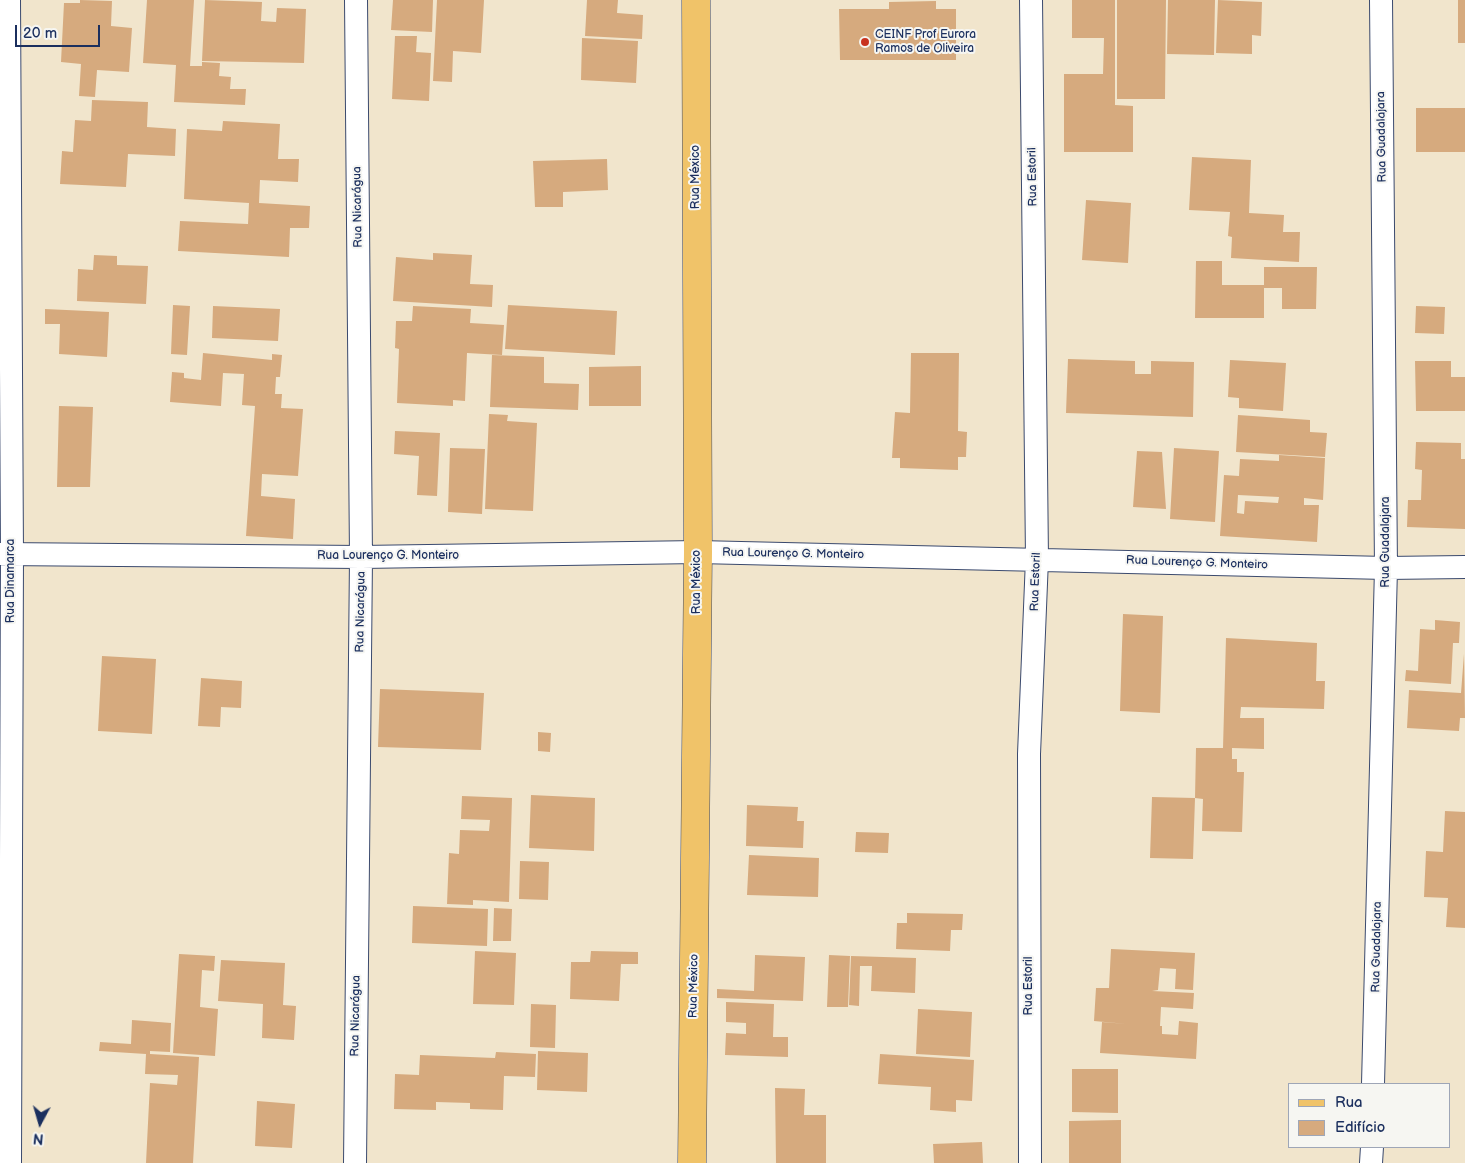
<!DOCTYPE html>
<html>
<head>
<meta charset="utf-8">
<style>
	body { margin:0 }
	#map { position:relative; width:1465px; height:1163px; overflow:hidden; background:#f1e5cc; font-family:"Balsamiq Sans",sans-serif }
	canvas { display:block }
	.legend { position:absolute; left:1288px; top:1083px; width:162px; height:65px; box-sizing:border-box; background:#f6f6f2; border:1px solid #9ea6b7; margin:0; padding:6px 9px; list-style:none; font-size:15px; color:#1b2f5e }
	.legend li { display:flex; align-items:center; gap:10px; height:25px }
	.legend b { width:25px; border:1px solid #9ea6b7 }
	.north { position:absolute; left:15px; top:1098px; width:50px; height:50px; -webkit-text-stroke:4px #f6f6f2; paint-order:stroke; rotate:186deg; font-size:14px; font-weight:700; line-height:20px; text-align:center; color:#1b2f5e }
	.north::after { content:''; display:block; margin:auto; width:18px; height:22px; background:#1b2f5e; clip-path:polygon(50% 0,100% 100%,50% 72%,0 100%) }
	.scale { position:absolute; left:15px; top:25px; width:85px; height:22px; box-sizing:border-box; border:2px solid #1b2f5e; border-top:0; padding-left:6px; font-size:15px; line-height:18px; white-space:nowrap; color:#1b2f5e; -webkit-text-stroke:4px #f6f6f2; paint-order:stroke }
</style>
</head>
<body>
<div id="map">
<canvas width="1465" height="1163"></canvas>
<ul class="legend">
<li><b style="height:6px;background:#f0c369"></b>Rua</li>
<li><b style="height:14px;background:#d6aa7e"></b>Edifício</li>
</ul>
<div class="north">N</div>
<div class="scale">20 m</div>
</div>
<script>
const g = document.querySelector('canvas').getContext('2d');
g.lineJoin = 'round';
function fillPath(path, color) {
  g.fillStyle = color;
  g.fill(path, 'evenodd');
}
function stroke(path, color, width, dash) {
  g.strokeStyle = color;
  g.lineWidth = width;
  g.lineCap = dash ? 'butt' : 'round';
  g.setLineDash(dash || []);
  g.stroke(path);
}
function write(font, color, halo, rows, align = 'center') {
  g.font = font + ' "Balsamiq Sans",sans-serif';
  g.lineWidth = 4;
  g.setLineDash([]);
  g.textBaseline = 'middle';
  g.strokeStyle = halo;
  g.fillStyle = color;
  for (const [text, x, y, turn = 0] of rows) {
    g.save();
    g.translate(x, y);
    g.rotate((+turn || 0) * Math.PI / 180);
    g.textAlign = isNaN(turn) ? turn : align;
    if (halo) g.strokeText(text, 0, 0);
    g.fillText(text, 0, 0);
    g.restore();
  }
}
const building = new Path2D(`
	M80,0L112,1L111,26L132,28L129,72L97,70L95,97L79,96L81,64L61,62L64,3H80Z
	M147,0H194L190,66H202V62L220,63L219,76L231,77L230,89H246L245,105L174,102L176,65L143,63Z
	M205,0L262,2L261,21L276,22L277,8L306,9L304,63L202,61Z
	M393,0H433L432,32L391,30Z
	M437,0H484L481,53L453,51L452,82L433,81Z
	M587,0H618L617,13L643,15L642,39L585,36Z
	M1072,0H1115V105L1133,106V152H1064V74H1103L1104,38H1072Z
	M1117,0H1166L1165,99H1117Z
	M1168,0H1215L1214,55L1167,54Z
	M1218,0L1262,2L1261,36L1252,35V54L1216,53Z
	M1458,0H1465V43H1458Z
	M936,1V9H956V60H840L839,9H889V2Z
	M395,36H417L416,52L431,53L429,101L392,99Z
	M582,38L638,41L636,83L581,80Z
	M92,100L148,102L147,127L176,129L175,156L128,154L126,187L60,184L62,151L73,152L75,120L91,121Z
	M1416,108H1465V152H1416Z
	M223,121L280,124L278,159H299L298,182L260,180L259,203L310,206L309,228H290L289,257L178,251L180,221L248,224L249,203L184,199L187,129L222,131Z
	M1192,157L1251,160L1249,213L1284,215L1283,232H1300L1299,262L1231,258L1232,237L1228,236L1230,212L1189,210Z
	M607,159L608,190L563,192V207H535L533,161Z
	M1086,200L1131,203L1128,263L1082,260Z
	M433,253L472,255L470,284L493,285L492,307L393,301L396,257L433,260Z
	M94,255L117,256V265L148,266L146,304L77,301L78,269L93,270Z
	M1196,261H1222V285H1264V267H1317L1316,309H1282V288H1264V318H1195Z
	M173,305L190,306L187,355L171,354Z
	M508,305L617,311L615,355L505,349Z
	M213,306L280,309L278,341L212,338Z
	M413,306L471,309L470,323L504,325L502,355L467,353L465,401L453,400V406L397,403L399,349L395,348L396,321H412Z
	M1416,306L1445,307L1444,334L1415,333Z
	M45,309L109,312L107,357L59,354L60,324H45Z
	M203,353L272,360V354L282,355L280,377H276L275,394H282L281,408L303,409L298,476L262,474L261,496L295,499L293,539L246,536L255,406L242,405L244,374L223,373L221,406L170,402L172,372L184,373V378L201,380Z
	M911,353H959L958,431L967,432L966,457H958V470L900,468V458H892L895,412L910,413Z
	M492,355L544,357V383L579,384L578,410L490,407Z
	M1068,359L1135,361V374H1151V361L1194,362L1193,417L1066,413Z
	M1230,360L1286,363L1283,411L1239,408V398L1228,397Z
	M1415,361H1451V377H1465V411H1416Z
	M641,366V406H589V367Z
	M59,406L93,407L90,487H57Z
	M489,414L508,415L507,421L537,423L533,511L485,509Z
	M1238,415L1310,420V432L1327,433L1325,457L1236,452Z
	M395,431L440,433L437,496L417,495L419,456L394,454Z
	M1416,442L1461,443V459H1465V529L1407,527L1408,500H1421L1422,470L1415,469Z
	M450,448L485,449L482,514L448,512Z
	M1174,448L1219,451L1215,522L1170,519Z
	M1137,451L1162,452L1166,509L1133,507Z
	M1279,455L1325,458L1323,500L1304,498V505H1319L1317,542L1220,536L1224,475L1239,476L1240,459L1279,461ZM1238,495L1279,497L1278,503L1245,501L1244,514L1237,513Z
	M1123,614L1163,616L1160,713L1120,711Z
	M1435,620L1460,622L1459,643H1453L1451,684L1405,681L1406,670L1418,671L1420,629L1435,630Z
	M1226,638L1317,643L1316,681H1325L1324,709L1241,707L1240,718H1264V749L1232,748V759H1237V772H1244L1242,832L1202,831L1203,799L1195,798L1196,748H1223Z
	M1464,654L1465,718H1460L1459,731L1407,728L1409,690L1461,693Z
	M102,656L156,659L152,734L98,731Z
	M201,678L242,681L241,708L221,707L220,727L198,726Z
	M380,689L484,693L481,750L378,747Z
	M538,732L551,733L550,752L538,751Z
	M531,795L595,798L594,851L529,848Z
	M462,796L512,798L509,902L473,900V905L447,904L449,853L459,854L460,830L489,831L490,820L461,819Z
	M1152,797L1195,798L1193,859L1150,858Z
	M747,805L798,807L797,821H804L803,848L746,846Z
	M1445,811L1465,812V928L1446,927L1448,898L1424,897L1426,851L1443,852Z
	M856,832L889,833L888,853L855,852Z
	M749,855L819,858L818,897L747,895Z
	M520,861L549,862L548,900L519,899Z
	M413,906L488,909L487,946L412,943Z
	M494,908L512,909L511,941H493Z
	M907,913L963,914L962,930H951L950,951L896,949L897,923H907Z
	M1111,949L1195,953L1193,990L1175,989L1176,969L1160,968L1158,990L1152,991L1194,993L1193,1009L1161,1007L1160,1026H1162V1034L1178,1035L1179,1021L1198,1023L1196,1059L1100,1053L1102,1022L1127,1024L1094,1021L1096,988H1109Z
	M475,951L516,953L514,1005L473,1004Z
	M591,951L638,952V964H621L619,1001L570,999L571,962H590Z
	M179,954L215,956L214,971L202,970L200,1007L218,1009L215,1056L173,1053Z
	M755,955L805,957L803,1001L717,998V989L754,991Z
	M829,955L850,956L848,1007H827Z
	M851,956L916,958L915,993L871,991L872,966H860L859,1006L849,1005Z
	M221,960L285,963L283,1005L296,1006L294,1040L262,1038L263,1004L218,1001Z
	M726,1002L774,1004L773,1037H788V1057L725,1055L726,1033L746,1034V1023L726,1022Z
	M531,1004L556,1005L555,1048L530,1047Z
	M918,1009L972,1012L970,1057L916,1054Z
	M132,1020L171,1023L170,1052L150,1051V1054L199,1057L193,1163H146L150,1083L177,1085L178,1075L145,1074L146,1054L99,1051L100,1042L131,1044Z
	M538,1051L588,1053L587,1092L537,1090Z
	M496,1052L536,1054L535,1077L504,1076L503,1110L470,1109V1103L436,1102V1110L394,1109L395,1074L419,1075L420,1055L495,1058Z
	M880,1054L974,1060L972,1101L956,1100V1112L930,1110L931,1087L878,1084Z
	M1072,1069H1118V1113L1072,1112Z
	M775,1088L805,1089L804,1115H826V1163H776Z
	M257,1101L295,1104L292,1148L255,1146Z
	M1121,1120V1163H1069V1121Z
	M982,1142L983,1163H934L933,1144Z`);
const minor = new Path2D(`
	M9,0L12,554L10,1163
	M0,554L361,557L698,552L1386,568L1465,567
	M1373,1084L1386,568L1381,0
	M355,1163L361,557L356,0
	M1030,1163L1029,754L1037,559L1031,0
	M1371,1163L1372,1147`);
const primary = new Path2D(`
	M692,1163L698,552L696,0`);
const markers = [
	[865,42,5,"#c8321e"]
];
const poiNames = [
	["CEINF Prof Eurora",875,35],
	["Ramos de Oliveira",875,49]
];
const streetNames = [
	["Rua Guadalajara",1382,137,-91],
	["Rua México",696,177,-90],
	["Rua Estoril",1033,177,-91],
	["Rua Nicarágua",358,207,-91],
	["Rua Guadalajara",1386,542,-90],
	["Rua Lourenço G. Monteiro",793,554,1],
	["Rua Lourenço G. Monteiro",388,556],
	["Rua Lourenço G. Monteiro",1197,563,2],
	["Rua Dinamarca",11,581,-90],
	["Rua México",697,582,-90],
	["Rua Estoril",1036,582,-88],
	["Rua Nicarágua",361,612,-89],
	["Rua Guadalajara",1377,947,-89],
	["Rua México",694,986,-89],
	["Rua Estoril",1029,986,-90],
	["Rua Nicarágua",356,1016,-89]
];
fillPath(building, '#d6aa7e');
stroke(minor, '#3b4a6e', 24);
stroke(primary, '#3b4a6e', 29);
stroke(minor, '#fff', 22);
stroke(primary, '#f0c369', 28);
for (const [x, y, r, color] of markers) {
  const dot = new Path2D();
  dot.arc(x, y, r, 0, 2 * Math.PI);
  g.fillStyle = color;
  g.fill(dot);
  stroke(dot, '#f6f6f2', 2);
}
write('12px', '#1b2f5e', '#f6f6f2', poiNames, 'left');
write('12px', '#1b2f5e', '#f6f6f2', streetNames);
</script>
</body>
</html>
